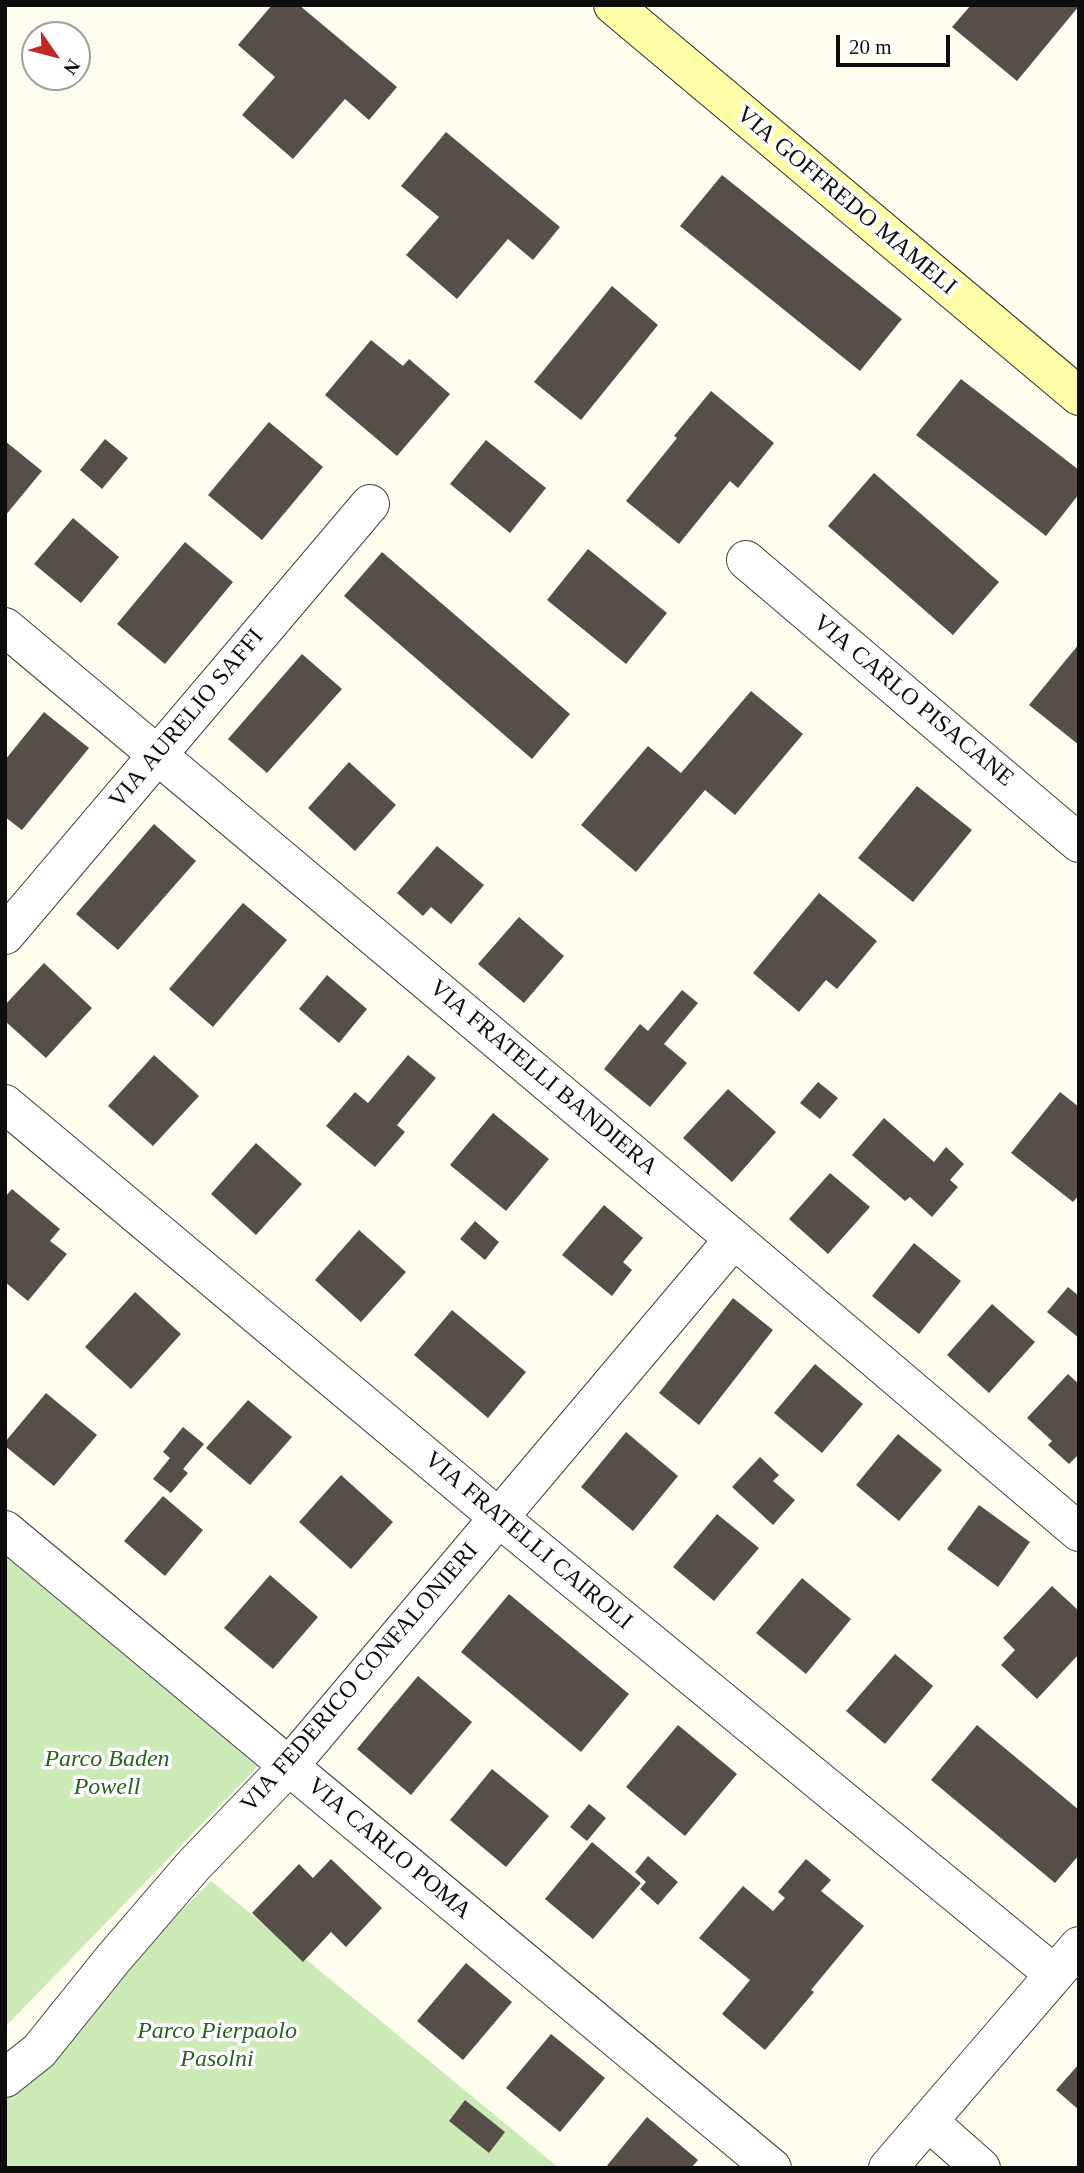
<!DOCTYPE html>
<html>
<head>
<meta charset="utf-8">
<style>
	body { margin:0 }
	#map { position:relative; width:1084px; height:2173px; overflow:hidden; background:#fffded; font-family:"Times New Roman",serif }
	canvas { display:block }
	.frame { position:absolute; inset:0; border:7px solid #0d0d0d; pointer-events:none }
	.north { position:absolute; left:21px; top:21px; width:70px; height:70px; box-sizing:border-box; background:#fff; border:2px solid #9e9e9e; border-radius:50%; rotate:125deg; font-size:19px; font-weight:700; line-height:28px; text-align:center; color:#0d0d0d }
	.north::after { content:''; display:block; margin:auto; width:24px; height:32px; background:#bf2a23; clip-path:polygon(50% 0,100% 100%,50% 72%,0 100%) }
	.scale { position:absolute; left:836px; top:35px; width:114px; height:32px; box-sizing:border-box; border:4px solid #0d0d0d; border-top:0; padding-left:9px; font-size:21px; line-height:24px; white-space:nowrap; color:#0d0d0d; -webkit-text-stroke:5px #fff; paint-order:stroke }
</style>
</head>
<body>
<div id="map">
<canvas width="1084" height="2173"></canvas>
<div class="frame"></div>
<div class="north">N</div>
<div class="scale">20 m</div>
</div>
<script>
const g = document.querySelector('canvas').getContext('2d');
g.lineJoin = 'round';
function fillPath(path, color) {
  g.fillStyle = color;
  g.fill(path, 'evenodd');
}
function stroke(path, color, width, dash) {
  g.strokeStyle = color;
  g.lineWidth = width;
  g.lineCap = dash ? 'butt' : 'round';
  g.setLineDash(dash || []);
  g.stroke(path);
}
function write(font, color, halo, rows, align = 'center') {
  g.font = font + ' "Times New Roman",serif';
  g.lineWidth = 7;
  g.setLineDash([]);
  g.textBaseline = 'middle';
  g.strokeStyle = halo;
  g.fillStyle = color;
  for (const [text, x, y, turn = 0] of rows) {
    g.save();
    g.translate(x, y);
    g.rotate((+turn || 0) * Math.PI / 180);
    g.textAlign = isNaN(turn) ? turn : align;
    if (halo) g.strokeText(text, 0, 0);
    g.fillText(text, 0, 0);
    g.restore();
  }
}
const green = new Path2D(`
	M5,1554L258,1766L5,2027Z
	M211,1881L559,2168H5V2092L39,2051Z`);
const building = new Path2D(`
	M272,5H299L397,87L369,120L345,99L293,159L242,115L275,77L238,45Z
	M971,5H1079V6L1017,81L952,27Z
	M446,132L560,227L533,260L508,239L457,299L406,255L439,217L401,186Z
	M722,175L902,319L860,371L680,226Z
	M612,286L658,325L581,420L534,382Z
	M371,340L403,366L409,359L450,394L397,456L325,395Z
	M961,379L1079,470V494L1046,536L916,435Z
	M711,391L774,443L738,488L730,481L679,544L626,501L677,438L674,436Z
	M269,422L323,467L262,540L208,495Z
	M105,439L128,458L102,489L80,470Z
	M486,440L546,488L510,533L450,484Z
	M5,441L42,471L5,516Z
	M874,473L999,582L953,635L828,526Z
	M73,518L119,557L81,603L34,564Z
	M185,542L233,582L165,664L117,624Z
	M588,549L667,613L626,664L547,600Z
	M382,552L570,714L532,759L344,596Z
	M1079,644V745L1029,705Z
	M302,654L342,689L267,773L228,739Z
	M751,691L803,734L735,815L705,790L636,872L581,825L648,746L681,773Z
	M44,712L89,748L22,830L5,817V760Z
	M349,762L396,805L355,851L308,808Z
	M917,786L972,830L913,902L858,858Z
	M154,824L196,861L118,950L76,914Z
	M437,846L484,885L451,924L431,907L423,916L397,893Z
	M819,893L877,941L837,989L826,980L799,1012L753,973Z
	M243,903L287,940L213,1027L169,989Z
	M519,917L564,956L524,1003L478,964Z
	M44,963L92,1008L46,1058L5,1021V1005Z
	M327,975L367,1009L339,1043L299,1009Z
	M682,990L698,1003L664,1044L687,1063L650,1107L604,1069L640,1024L648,1031Z
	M154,1055L199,1096L153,1146L108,1106Z
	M408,1055L436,1078L397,1125L405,1132L375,1167L326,1126L355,1092L368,1103Z
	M818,1082L838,1098L820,1119L800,1103Z
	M728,1089L776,1132L732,1182L683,1138Z
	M1060,1092L1079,1107V1195L1073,1202L1011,1153Z
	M493,1113L549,1159L506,1211L450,1165Z
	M884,1118L934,1162L946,1147L964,1164L950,1180L958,1187L932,1217L910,1197L905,1201L852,1155Z
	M256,1143L302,1184L256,1235L211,1194Z
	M830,1173L870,1207L828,1254L789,1219Z
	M12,1189L60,1229L50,1241L67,1254L28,1301L5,1282V1197Z
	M604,1205L643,1238L623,1262L632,1270L612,1296L562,1255Z
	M475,1221L499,1242L485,1260L460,1239Z
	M359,1230L406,1272L361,1322L315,1280Z
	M914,1243L961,1281L919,1334L872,1296Z
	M1068,1287L1079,1296V1338L1047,1312Z
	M135,1292L181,1334L131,1389L85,1347Z
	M733,1298L773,1330L699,1425L659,1393Z
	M992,1304L1035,1342L989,1393L947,1355Z
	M452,1310L526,1372L488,1418L414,1355Z
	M815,1364L863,1404L822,1453L774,1413Z
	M1068,1374L1079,1384V1454L1069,1464L1048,1445L1052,1441L1027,1418Z
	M46,1393L97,1435L54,1486L5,1446V1442Z
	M248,1400L292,1437L250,1485L206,1448Z
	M183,1427L204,1444L183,1469L188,1473L171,1493L153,1479L170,1458L163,1452Z
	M626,1432L678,1476L633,1531L581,1487Z
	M898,1434L942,1470L899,1521L856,1485Z
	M760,1457L779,1475L773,1481L795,1500L773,1525L732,1487Z
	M341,1475L393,1522L351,1569L299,1522Z
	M163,1496L203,1530L165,1576L124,1541Z
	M979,1505L1030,1542L998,1587L947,1549Z
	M717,1514L759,1548L714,1601L673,1567Z
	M270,1575L318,1617L273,1669L224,1628Z
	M802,1578L851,1619L806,1674L756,1633Z
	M1052,1586L1079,1611V1654L1037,1699L1001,1665L1015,1650L1003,1638Z
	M509,1594L629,1694L581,1752L461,1652Z
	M895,1654L933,1686L885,1744L846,1711Z
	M418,1676L472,1722L411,1795L357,1749Z
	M678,1725L737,1774L685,1836L626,1787Z
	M977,1725L1079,1810V1855L1055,1883L931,1780Z
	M492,1769L549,1816L506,1867L450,1820Z
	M589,1804L606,1818L587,1841L570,1827Z
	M592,1842L641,1883L593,1939L545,1899Z
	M648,1856L678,1882L658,1905L640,1889L646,1882L635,1872Z
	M331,1859L382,1908L346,1947L331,1932L303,1962L252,1913L299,1864L313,1878Z
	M806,1859L831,1880L821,1891L864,1926L811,1990L814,1992L765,2050L722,2014L750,1980L699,1938L743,1886L773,1911L785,1898L778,1892Z
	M466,1963L512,2002L463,2060L417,2021Z
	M551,2034L605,2078L560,2132L506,2088Z
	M1079,2064V2110L1056,2090Z
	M465,2100L505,2132L489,2153L449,2121Z
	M647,2117L698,2160L691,2168H605Z`);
const street = new Path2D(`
	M746,560L1079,843
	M5,627L734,1239L1079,1532
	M5,935L370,504
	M5,1104L498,1517L1054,1974
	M5,1530L772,2168
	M5,2078L39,2051L113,1959L193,1866L289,1766L734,1239
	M928,2121L981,2168
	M888,2168L1079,1946`);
const secondary = new Path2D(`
	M613,5L1079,396`);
const streetNames = [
	["VIA GOFFREDO MAMELI",846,201,40],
	["VIA CARLO PISACANE",913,701,40],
	["VIA AURELIO SAFFI",187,719,-50],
	["VIA FRATELLI BANDIERA",543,1078,40],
	["VIA FRATELLI CAIROLI",528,1541,40],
	["VIA FEDERICO CONFALONIERI",360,1678,-49],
	["VIA CARLO POMA",389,1849,40]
];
const parkNames = [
	["Parco Baden",107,1760],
	["Powell",107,1788],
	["Parco Pierpaolo",217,2032],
	["Pasolni",217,2060]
];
fillPath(green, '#cceab6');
fillPath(building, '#564f49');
stroke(street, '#404040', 40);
stroke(secondary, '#2f2f2f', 40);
stroke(street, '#fff', 38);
stroke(secondary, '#fffea8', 38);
write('24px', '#0d0d0d', '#fff', streetNames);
write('italic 24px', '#25661c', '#fff', parkNames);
</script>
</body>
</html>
